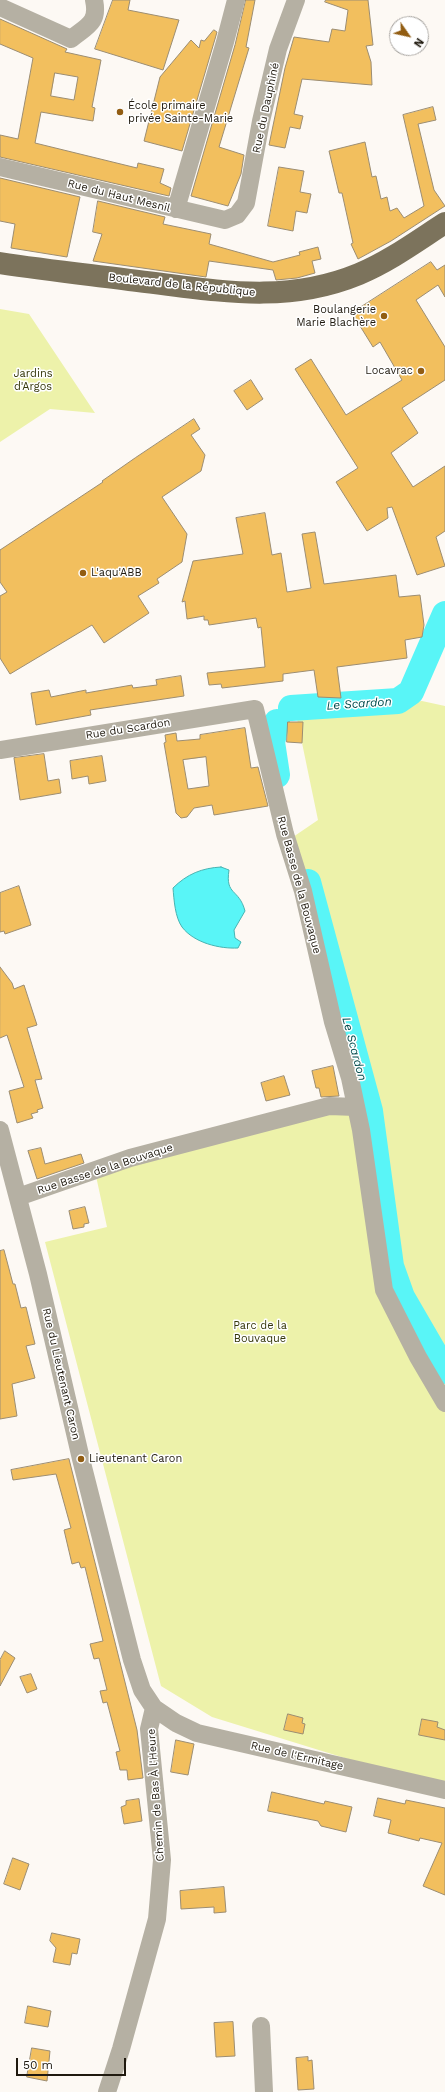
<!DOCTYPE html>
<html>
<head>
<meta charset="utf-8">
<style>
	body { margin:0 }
	#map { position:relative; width:445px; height:2092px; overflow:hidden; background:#fdf9f4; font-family:"Work Sans",sans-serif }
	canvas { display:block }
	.north { position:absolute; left:389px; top:16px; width:40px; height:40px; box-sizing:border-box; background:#fff; border:1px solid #a6a39f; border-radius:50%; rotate:124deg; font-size:11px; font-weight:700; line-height:16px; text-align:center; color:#201a0f }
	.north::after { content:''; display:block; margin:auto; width:14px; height:18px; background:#925d12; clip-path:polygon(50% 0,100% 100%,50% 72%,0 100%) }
	.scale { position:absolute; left:16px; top:2058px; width:110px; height:18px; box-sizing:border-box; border:2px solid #201a0f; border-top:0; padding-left:5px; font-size:12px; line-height:14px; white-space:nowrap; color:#201a0f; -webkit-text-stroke:3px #fff; paint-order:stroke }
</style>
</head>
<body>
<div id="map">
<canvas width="445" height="2092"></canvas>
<div class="north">N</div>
<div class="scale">50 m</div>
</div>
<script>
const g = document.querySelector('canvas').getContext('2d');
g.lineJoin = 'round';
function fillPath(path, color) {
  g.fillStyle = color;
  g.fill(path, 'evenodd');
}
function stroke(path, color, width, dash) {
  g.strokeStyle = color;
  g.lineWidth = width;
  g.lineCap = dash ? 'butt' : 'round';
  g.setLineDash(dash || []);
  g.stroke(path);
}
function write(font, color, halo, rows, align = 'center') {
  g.font = font + ' "Work Sans",sans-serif';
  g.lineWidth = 3;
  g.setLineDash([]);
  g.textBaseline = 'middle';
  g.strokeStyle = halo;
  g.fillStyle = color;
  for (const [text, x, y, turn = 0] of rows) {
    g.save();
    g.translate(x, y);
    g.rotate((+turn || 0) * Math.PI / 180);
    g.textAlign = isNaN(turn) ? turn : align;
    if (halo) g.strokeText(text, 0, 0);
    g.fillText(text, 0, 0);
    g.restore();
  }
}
const green = new Path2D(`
	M0,309L29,314L95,413L50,409L0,442Z
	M422,701L445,706V1789L212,1717L161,1686L45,1242L107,1227L96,1176L358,1097L293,837L318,820L296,714Z`);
const water = new Path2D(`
	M221,867L229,870C225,896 239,888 245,911L234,930L235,938L241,942L238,948C220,949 194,943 182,927C175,917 174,900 173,888C187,874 202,868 221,867Z`);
const river = new Path2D(`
	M291,708L398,701L411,692L445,614
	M277,722L272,742L277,775
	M308,882L370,1111L391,1266L402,1297L445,1371`);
const building = new Path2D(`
	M113,0H130L128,10L179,20L163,70L95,49Z
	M246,0H255L246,47L249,48L219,147L244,155L241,174L228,206L191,196L235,45Z
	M326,0H368L373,45L366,46L371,62L372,85L302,79L294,114L303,116L300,129L290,127L285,148L269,145L285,68L294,37L329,42L332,29L345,31L348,10L325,2Z
	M0,19L67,49L65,52L101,60L92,107L95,108L93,121L41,112L35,143L137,168L138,163L164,169L160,183L171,188L169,196L0,157V135L18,139L33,58L0,44ZM55,73L78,77L74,100L51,96Z
	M214,30L217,32L215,39L182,151L144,141L160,77L191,40L199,48L201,40L204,41Z
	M433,107L436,120L418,124L434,190L445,206L391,241L358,259L351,244L353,243L342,193H339L329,151L365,142L372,177L376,176L381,199L387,197L390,211L397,208L404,218L424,206L403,115Z
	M279,167L304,171L300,192L311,194L307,213L296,211L293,231L268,226Z
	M0,178L80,197L67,257L11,248L15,224L0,221Z
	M98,201L165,217L163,224L211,234L209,244L273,262L300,255L299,252L318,247L321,259L312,261L315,273L297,278L276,280L273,270L209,261L206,277L93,261L102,234L93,232Z
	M431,262L437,270L445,265V297L438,285L416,300L445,347V380L402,408L418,433L391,453L413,487L445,466V531L436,537L445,566L417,575L392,507L387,508L388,518L367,531L336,482L358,468L295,369L311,359L346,415L402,380L380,342L373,347L352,313Z
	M251,380L263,399L247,410L234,391Z
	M194,419L200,429L191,435L205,455L201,471L162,497L187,534L182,562L157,579L159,583L138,596L149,613L104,643L92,625L10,674L0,658V596L7,592L0,582V550L103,482L102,481L135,458Z
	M265,513L272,555L281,553L287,592L311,588L302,534L315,532L324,584L396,575L399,597L420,595L424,625L422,637L405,640L407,658L337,667L341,698L318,697L314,670L283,674V681L222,688L221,684L209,685L207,673L265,667L261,627L258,628L256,618L209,625L208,620H204V616L187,619L185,601L182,602L193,561L243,554L236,518Z
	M181,676L184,696L90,710L91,715L36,725L31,693L49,690L51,697L86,690V693L132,685L133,688L157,685L156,680Z
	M288,722H303L302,743L287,742Z
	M245,728L251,768L258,767L268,806L214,815L212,805L194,808L187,817L181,818L176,813L164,743L166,742L165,735L176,733L177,741L200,739V735ZM206,757L209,786L188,789L183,760Z
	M44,754L48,781L59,779L61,793L20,800L14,758Z
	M102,756L106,781L89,784L88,776L72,779L70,761Z
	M19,886L31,925L5,934L4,931L0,932V893Z
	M0,967L12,983L14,989L24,985L37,1025L27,1028L42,1079L35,1080L43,1108L37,1110L38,1112L31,1114L33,1118L17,1123L9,1091L24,1087L7,1035L0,1038Z
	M333,1066L339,1096L321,1097L319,1088H316L312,1071Z
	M284,1076L290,1095L266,1101L261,1083Z
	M41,1148L45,1164L81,1154L84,1163L37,1179L28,1151Z
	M85,1207L89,1223L84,1224V1227L73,1229L69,1211Z
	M4,1250L13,1284H15L21,1308L26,1307L35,1344L26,1346L35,1378L12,1384L17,1416L0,1419V1251Z
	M69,1459L137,1730L143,1778L128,1780L127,1770H120L116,1752L120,1751L107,1702L103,1703L100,1691L107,1690L99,1658L94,1659L90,1644L103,1641L85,1567L81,1568L79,1562L72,1564L64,1530L71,1528L56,1474L13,1480L11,1470Z
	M5,1651L15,1658L0,1686V1660Z
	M31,1674L37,1689L27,1693L20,1677Z
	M288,1714L303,1718L302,1723L305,1724L303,1734L284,1730Z
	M422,1719L438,1722L437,1727L445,1730V1740L419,1735Z
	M176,1740L194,1744L188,1775L171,1772Z
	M272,1792L324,1804L325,1801L352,1807L346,1832L321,1826L318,1821L268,1811Z
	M378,1798L405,1804L406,1800L445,1808V1895L423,1886L442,1843L420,1838L419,1841L388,1833L391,1820L374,1816Z
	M139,1799L142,1821L124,1824L121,1807L126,1805V1801Z
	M13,1858L29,1864L20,1890L4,1884Z
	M224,1887L226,1912L214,1913V1907L181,1909L180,1891Z
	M52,1933L80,1939L77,1954L72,1953L70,1965L53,1962L56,1948L50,1941Z
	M28,2006L51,2011L48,2027L25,2023Z
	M233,2022L235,2056L216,2057L214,2023Z
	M32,2048L50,2051L47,2081L27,2077Z
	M308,2057V2061L312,2060L314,2089L298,2090L296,2058Z`);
const minor = new Path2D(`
	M0,7L71,39C87,26 99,23 94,0
	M0,167L225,220L237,215L246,203L261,121L278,49L296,0
	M176,209L225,42L236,0
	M0,750L255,709L285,834L303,891L333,1022L350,1078L361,1130L384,1290L418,1357L445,1403
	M0,1130L38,1274L81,1459L132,1660L142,1690L154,1708L176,1723L197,1733L445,1790
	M18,1197L130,1158L329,1106L356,1107
	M261,2026L264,2092
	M107,2092L121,2049L157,1919L162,1860L149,1729L154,1708`);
const major = new Path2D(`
	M0,263C46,270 92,275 138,281C215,290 284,305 359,274C390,261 417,241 445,223`);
const markers = [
	[120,112,4,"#925d12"],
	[384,316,4,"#925d12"],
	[421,371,4,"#925d12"],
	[83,573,4,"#925d12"],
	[81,1459,4,"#925d12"]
];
const poiNames = [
	["École primaire",128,106],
	["privée Sainte-Marie",128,119],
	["Boulangerie",376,310,"right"],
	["Marie Blachère",376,323,"right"],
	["Locavrac",413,371,"right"],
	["L'aqu'ABB",91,573],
	["Lieutenant Caron",89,1459]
];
const streetNames = [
	["Rue du Dauphiné",266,108,-78],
	["Rue du Haut Mesnil",119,196,14],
	["Boulevard de la République",182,285,6],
	["Rue du Scardon",128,729,-9],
	["Rue Basse de la Bouvaque",299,885,75],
	["Rue Basse de la Bouvaque",105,1169,-18],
	["Rue du Lieutenant Caron",61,1374,77],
	["Rue de l'Ermitage",297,1756,13],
	["Chemin de Bas À l'Heure",156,1795,-94]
];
const parkNames = [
	["Jardins",33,374],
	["d'Argos",33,387],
	["Parc de la",260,1326],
	["Bouvaque",260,1339]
];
const waterNames = [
	["Le Scardon",359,704,-4],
	["Le Scardon",354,1049,75]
];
fillPath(green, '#edf2aa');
fillPath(water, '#59f5f7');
stroke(water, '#48b3b1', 1);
stroke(river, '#59f5f7', 26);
fillPath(building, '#f2bf5e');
stroke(building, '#9c8d72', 1);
stroke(minor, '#b5b0a3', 18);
stroke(major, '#7c735c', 22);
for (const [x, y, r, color] of markers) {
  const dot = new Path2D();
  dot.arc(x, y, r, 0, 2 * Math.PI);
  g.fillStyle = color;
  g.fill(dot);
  stroke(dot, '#fff', 1.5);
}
write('11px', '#201a0f', '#fff', poiNames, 'left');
write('11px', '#201a0f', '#fff', streetNames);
write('11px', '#36380b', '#fff', parkNames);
write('italic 12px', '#014b4c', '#fff', waterNames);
</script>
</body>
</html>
